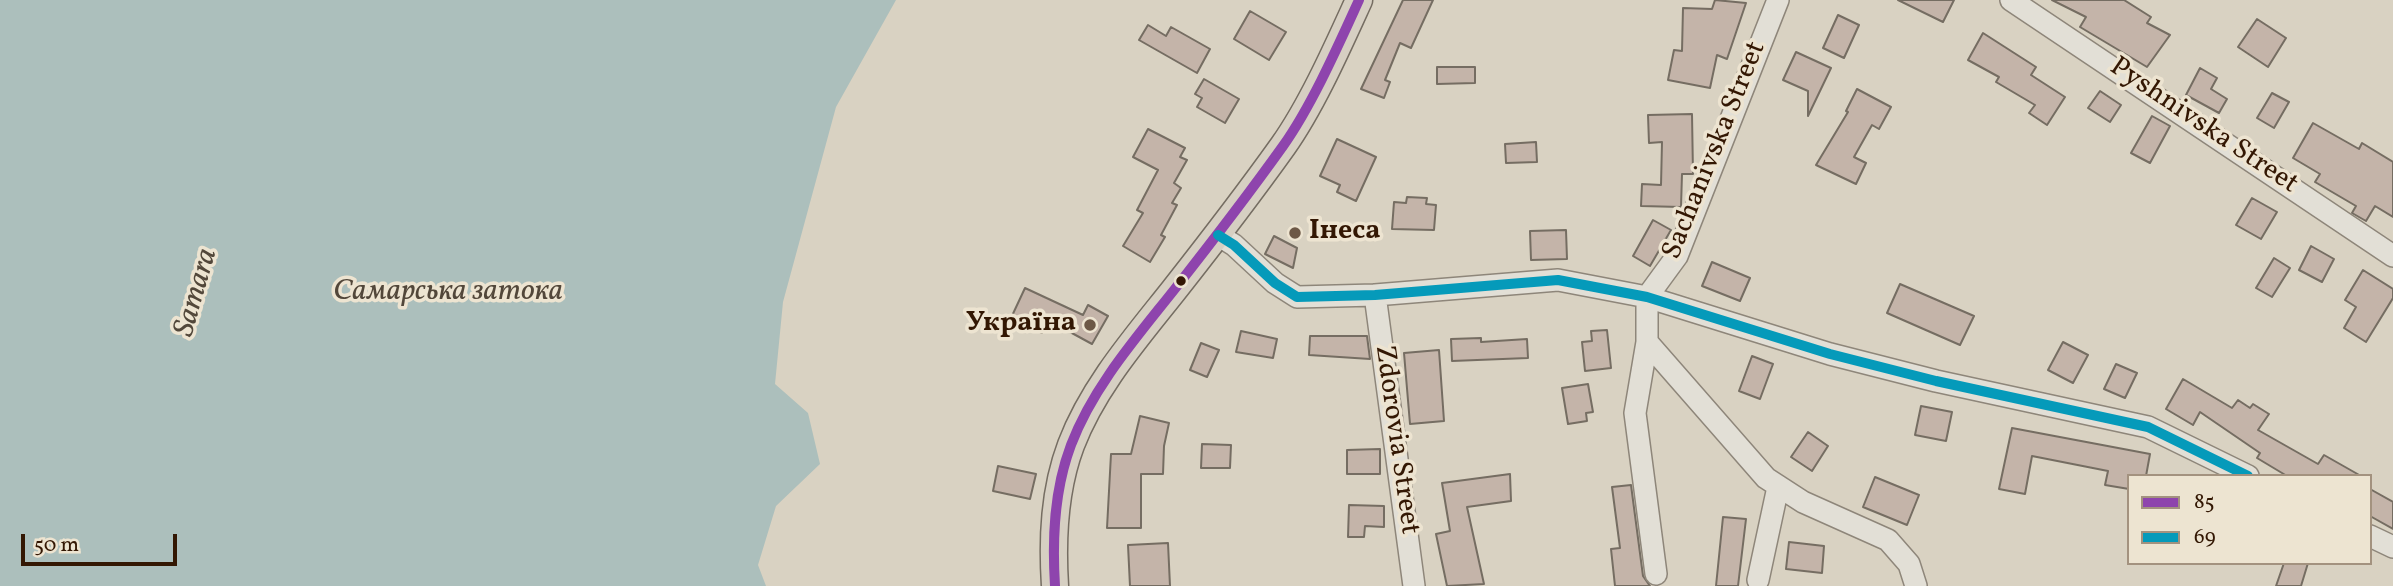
<!DOCTYPE html>
<html>
<head>
<meta charset="utf-8">
<style>
	body { margin:0 }
	#map { position:relative; width:2393px; height:586px; overflow:hidden; background:#d9d2c2; font-family:Vollkorn,serif }
	canvas { display:block }
	.legend { position:absolute; left:2127px; top:474px; width:245px; height:91px; box-sizing:border-box; background:#ede4d1; border:2px solid #a3927f; margin:0; padding:9px 12px; list-style:none; font-size:21px; color:#331703 }
	.legend li { display:flex; align-items:center; gap:14px; height:35px }
	.legend b { width:35px; border:2px solid #a3927f }
	.scale { position:absolute; left:21px; top:534px; width:156px; height:32px; box-sizing:border-box; border:4px solid #331703; border-top:0; padding-left:9px; font-size:21px; line-height:24px; white-space:nowrap; color:#331703; -webkit-text-stroke:5px #ede4d1; paint-order:stroke }
</style>
</head>
<body>
<div id="map">
<canvas width="2393" height="586"></canvas>
<ul class="legend">
<li><b style="height:9px;background:#8e44ad"></b>85</li>
<li><b style="height:9px;background:#059aba"></b>69</li>
</ul>
<div class="scale">50 m</div>
</div>
<script>
const g = document.querySelector('canvas').getContext('2d');
g.lineJoin = 'round';
function fillPath(path, color) {
  g.fillStyle = color;
  g.fill(path, 'evenodd');
}
function stroke(path, color, width, dash) {
  g.strokeStyle = color;
  g.lineWidth = width;
  g.lineCap = dash ? 'butt' : 'round';
  g.setLineDash(dash || []);
  g.stroke(path);
}
function write(font, color, halo, rows, align = 'center') {
  g.font = font + ' Vollkorn,serif';
  g.lineWidth = 7;
  g.setLineDash([]);
  g.textBaseline = 'middle';
  g.strokeStyle = halo;
  g.fillStyle = color;
  for (const [text, x, y, turn = 0] of rows) {
    g.save();
    g.translate(x, y);
    g.rotate((+turn || 0) * Math.PI / 180);
    g.textAlign = isNaN(turn) ? turn : align;
    if (halo) g.strokeText(text, 0, 0);
    g.fillText(text, 0, 0);
    g.restore();
  }
}
const water = new Path2D(`
	M0,0H896L836,107L783,302L775,384L808,413L820,464L776,506L758,565L766,586H0Z`);
const building = new Path2D(`
	M1403,0H1433L1411,48L1400,43L1385,80L1390,82L1384,98L1361,89Z
	M1715,0L1746,3L1727,59L1717,55L1710,88L1668,80L1674,50L1682,51L1683,8L1712,9Z
	M1898,0H1954L1943,22Z
	M2052,0H2124L2151,17L2147,23L2170,35L2147,67L2080,27L2086,17Z
	M1250,11L1286,32L1269,60L1234,39Z
	M1838,15L1859,25L1844,58L1823,48Z
	M2257,19L2286,38L2268,67L2238,47Z
	M1148,25L1166,36L1171,27L1210,49L1197,73L1139,40Z
	M1983,33L2036,67L2031,75L2065,97L2047,125L2029,113L2035,105L1996,82L1999,77L1968,60Z
	M1796,52L1831,68L1808,116V91L1783,80Z
	M1437,67H1475V83L1437,84Z
	M2200,68L2217,78L2211,89L2227,99L2219,113L2186,95Z
	M1204,79L1239,99L1225,123L1197,107L1202,98L1195,94Z
	M1857,89L1891,107L1879,129L1872,125L1854,157L1866,163L1856,184L1816,165L1848,112L1846,111Z
	M2100,91L2121,105L2110,122L2088,108Z
	M2272,93L2289,102L2274,128L2257,118Z
	M1692,114L1693,174H1682L1681,207L1641,206L1642,184L1661,185L1662,142L1649,143L1648,115Z
	M2152,116L2170,126L2150,163L2131,153Z
	M2313,123L2359,149L2362,143L2393,162V217L2375,206L2366,221L2352,213L2356,206L2315,182L2320,174L2293,158Z
	M1148,129L1185,148L1180,157L1187,160L1174,183L1181,188L1172,203L1177,205L1161,235L1165,237L1150,262L1123,246L1143,213L1137,210L1158,170L1133,157Z
	M1337,139L1376,157L1356,201L1337,192L1340,185L1320,176Z
	M1536,142L1537,162L1506,163L1505,144Z
	M1407,197L1427,198L1426,204L1436,205L1434,230L1392,229L1394,202L1406,203Z
	M2252,198L2277,212L2261,239L2236,225Z
	M1653,220L1671,230L1650,266L1633,256Z
	M1566,230L1567,259L1531,260L1530,231Z
	M1274,236L1297,248L1293,268L1265,254Z
	M2311,246L2334,259L2322,282L2299,270Z
	M2274,258L2290,268L2272,297L2256,288Z
	M1712,262L1750,278L1740,301L1702,286Z
	M2363,270L2393,289V298L2366,342L2344,328L2356,307L2345,300Z
	M1900,284L1974,316L1960,345L1887,313Z
	M1025,288L1083,315L1088,305L1108,316L1092,344L1048,320L1042,333L1011,318Z
	M1607,330L1611,368L1585,371L1582,342L1592,341L1591,331Z
	M1241,331L1277,339L1273,358L1236,352Z
	M1310,336H1367L1370,359L1309,355Z
	M1481,338V342L1527,339L1528,358L1452,361L1451,339Z
	M2063,342L2088,355L2073,383L2048,370Z
	M1201,343L1219,350L1207,377L1190,370Z
	M1439,350L1444,421L1410,424L1404,353Z
	M1752,356L1773,364L1760,399L1739,391Z
	M2116,364L2137,373L2125,398L2104,389Z
	M2183,379L2232,408L2238,400L2250,408L2253,404L2269,414L2258,430L2318,464L2324,455L2361,476H2287L2257,458L2260,453L2200,412L2193,425L2166,409Z
	M1588,384L1593,412L1586,413L1587,421L1568,424L1562,388Z
	M1921,406L1952,412L1946,441L1915,435Z
	M1140,416L1169,423L1164,446L1163,474H1141V528H1107L1111,454H1131Z
	M2012,428L2150,454L2146,476H2129V489L2105,485L2108,471L2032,456L2025,494L1999,489Z
	M1808,432L1828,446L1812,471L1791,457Z
	M1202,444L1231,445L1230,468H1201Z
	M1380,449V474H1347V450Z
	M998,466L1036,474L1030,499L993,491Z
	M1510,474L1511,501L1467,507L1484,584L1447,586L1436,534L1450,531L1442,483Z
	M1875,477L1919,495L1907,525L1863,507Z
	M1631,485L1643,576L1650,586H1615L1611,549L1620,548L1612,487Z
	M2370,489L2393,502V529L2370,516Z
	M1349,505L1384,506V527L1365,526L1364,537H1348Z
	M1723,517L1746,519L1738,586H1716Z
	M1789,542L1824,546L1822,573L1786,569Z
	M1168,543L1170,586H1130L1128,545Z
	M2284,563H2308L2301,586H2276Z`);
const minor = new Path2D(`
	M1778,0L1677,256L1647,297V342L1766,478L1803,502L1888,540L1909,564L1916,586
	M2011,0L2393,256
	M1218,235L1234,245L1275,283L1297,297L1375,295L1558,280L1647,297L1830,354L1936,381L2148,427L2248,476
	M1375,295L1414,586
	M1647,342L1635,413L1656,574
	M2370,536L2393,547
	M1758,580L1778,487`);
const major = new Path2D(`
	M1055,586C1052,538 1054,490 1071,445C1093,387 1136,338 1174,290C1211,243 1248,195 1283,146C1312,105 1338,46 1359,0`);
const bus1 = new Path2D(`
	M1055,586C1052,538 1054,490 1071,445C1093,387 1136,338 1174,290C1211,243 1248,195 1283,146C1312,105 1338,46 1359,0`);
const bus2 = new Path2D(`
	M1218,235L1234,245L1275,283L1297,297L1375,295L1558,280L1647,297L1830,354L1936,381L2148,427L2248,476`);
const markers = [
	[1295,233,7,"#6d5846"],
	[1181,281,6,"#331703"],
	[1090,325,7,"#6d5846"]
];
const streetNames = [
	["Pyshnivska Street",2203,127,34],
	["Sachanivska Street",1716,151,-68],
	["Zdorovia Street",1395,440,82]
];
const poiNames = [
	["Інеса",1309,233],
	["Україна",1076,325,"right"]
];
const waterNames = [
	["Samara",198,293,-74],
	["Самарська затока",448,293]
];
fillPath(water, '#acbfbc');
fillPath(building, '#c4b4a9');
stroke(building, '#756d62', 2);
stroke(minor, '#8e867a', 24);
stroke(major, '#756d62', 29);
stroke(minor, '#e2dfd6', 21);
stroke(major, '#d6cfc2', 26);
stroke(bus1, '#8e44ad', 10);
stroke(bus2, '#059aba', 10);
for (const [x, y, r, color] of markers) {
  const dot = new Path2D();
  dot.arc(x, y, r, 0, 2 * Math.PI);
  g.fillStyle = color;
  g.fill(dot);
  stroke(dot, '#ede4d1', 2.5);
}
write('28px', '#331703', '#ede4d1', streetNames);
write('bold 28px', '#331703', '#ede4d1', poiNames, 'left');
write('italic 30px', '#52473a', '#ede4d1', waterNames);
</script>
</body>
</html>
